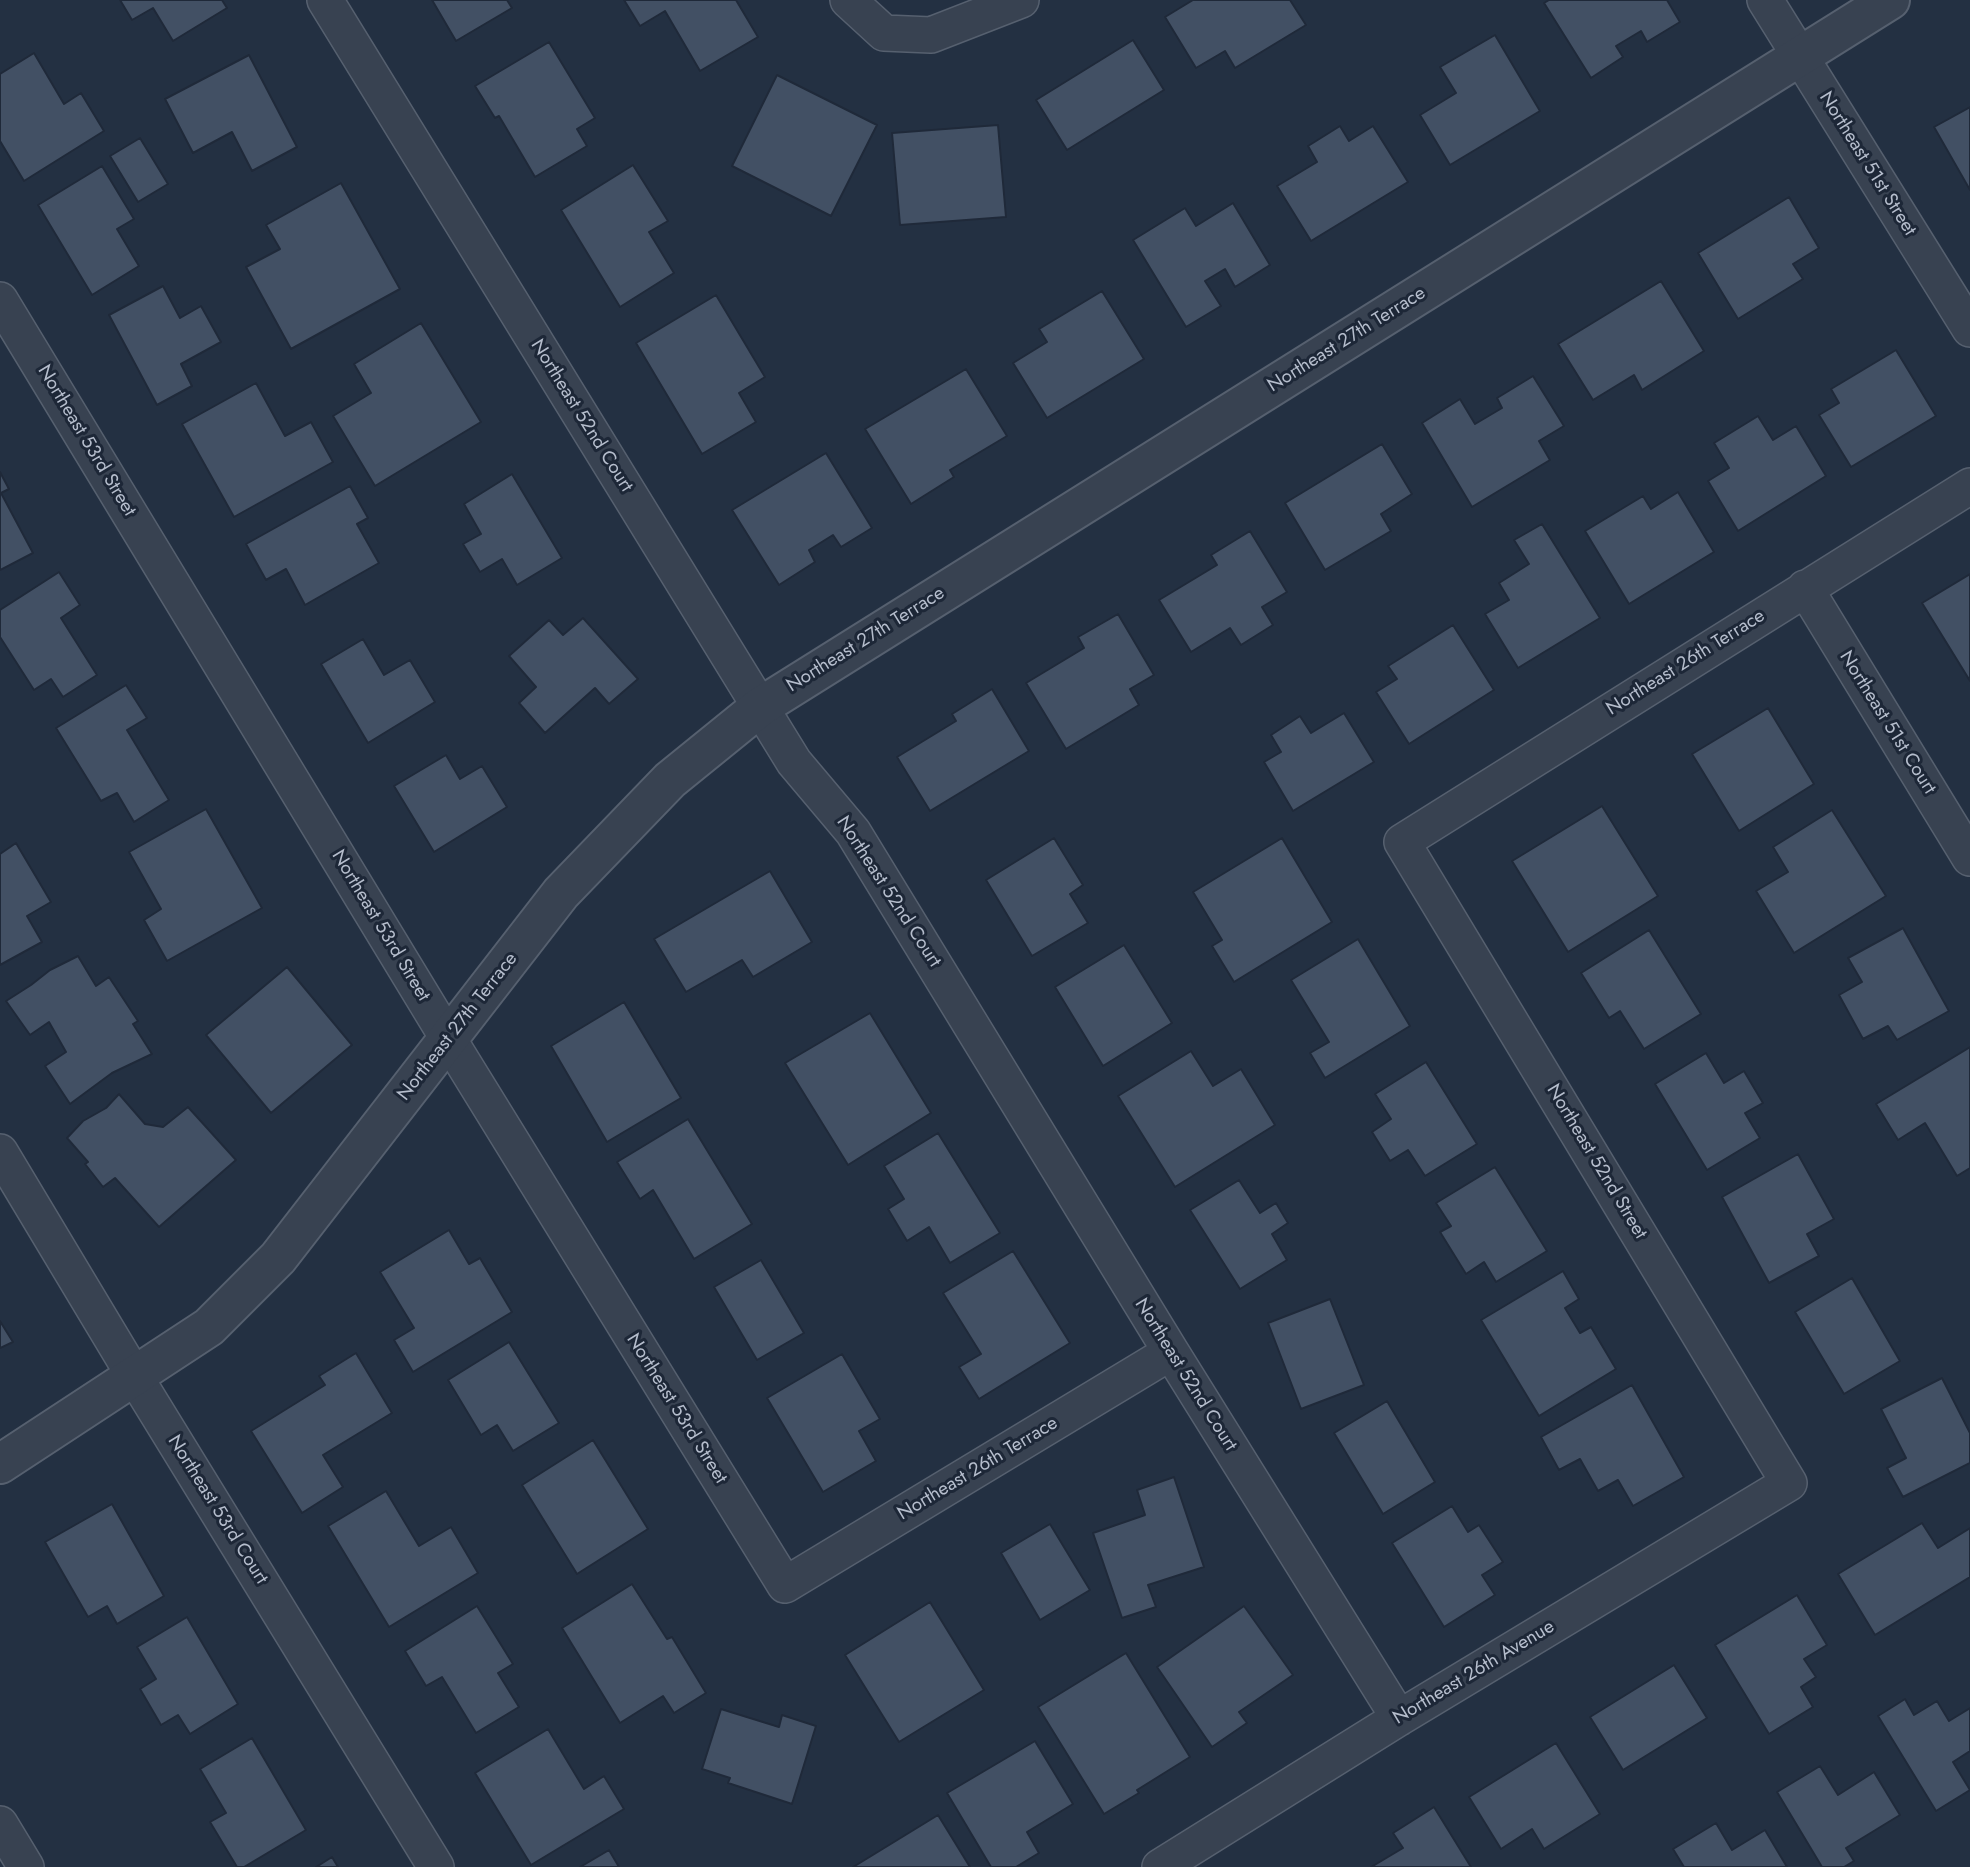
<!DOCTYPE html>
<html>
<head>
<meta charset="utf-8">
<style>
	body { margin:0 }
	canvas { display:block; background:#233042 }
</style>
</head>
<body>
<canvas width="1970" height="1867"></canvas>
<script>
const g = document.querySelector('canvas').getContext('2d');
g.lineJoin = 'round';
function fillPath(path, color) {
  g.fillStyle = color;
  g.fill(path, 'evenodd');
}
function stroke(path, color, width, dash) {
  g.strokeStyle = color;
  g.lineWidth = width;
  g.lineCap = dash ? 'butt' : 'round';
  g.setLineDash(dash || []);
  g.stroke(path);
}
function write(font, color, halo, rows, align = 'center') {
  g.font = font + ' Jost,sans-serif';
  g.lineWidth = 6;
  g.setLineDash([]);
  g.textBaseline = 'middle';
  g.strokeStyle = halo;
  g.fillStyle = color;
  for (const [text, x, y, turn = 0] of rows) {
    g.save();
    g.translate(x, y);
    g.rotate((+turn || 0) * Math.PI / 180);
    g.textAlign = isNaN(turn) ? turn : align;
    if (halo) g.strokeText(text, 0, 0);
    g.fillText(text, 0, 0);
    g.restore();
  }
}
const building = new Path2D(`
	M120,0H222L227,8L173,41L153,8L132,20Z
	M432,0H507L512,8L456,41Z
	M624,0H736L758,37L700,71L665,11L640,26Z
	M1193,0H1290L1306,25L1235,68L1225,51L1196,68L1165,17Z
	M1549,0H1667L1680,22L1647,42L1641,31L1616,46L1623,57L1591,78L1544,3Z
	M1495,35L1540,111L1450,165L1420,115L1456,93L1440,67Z
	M1133,40L1164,90L1067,150L1036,100Z
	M549,42L595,118L577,129L587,146L535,177L499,116L495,118L475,86Z
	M34,53L64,104L81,93L104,131L24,181L0,141V74Z
	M249,55L297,147L252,171L232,132L193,153L165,99Z
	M777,75L877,125L831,216L732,166Z
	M1970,107V190L1934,127Z
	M998,125L1006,217L900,225L892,133Z
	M1340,126L1349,141L1373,126L1408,182L1311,241L1277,186L1317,162L1308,146Z
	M140,138L168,184L138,202L110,156Z
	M633,165L668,221L649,232L674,273L620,307L561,210Z
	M102,166L134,219L117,229L139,266L92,295L38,205Z
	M341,183L400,289L291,349L246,267L280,249L266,225Z
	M1789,197L1819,248L1793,264L1803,279L1738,319L1698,253Z
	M1233,203L1270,265L1235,287L1225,269L1205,281L1221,306L1186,327L1133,240L1185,208L1196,226Z
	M1661,281L1704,351L1642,390L1634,375L1593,400L1558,344Z
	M163,286L180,318L201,306L221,342L181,364L192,386L157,405L109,315Z
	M1102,291L1144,359L1047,418L1013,363L1047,342L1039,329Z
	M716,295L765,377L739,393L756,422L702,454L636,343Z
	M421,323L481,422L375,486L333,416L371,393L354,364Z
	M1896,350L1936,416L1851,467L1819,415L1839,403L1831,389Z
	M966,369L1007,436L950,470L954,477L911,504L865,429Z
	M1533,376L1564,426L1539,441L1550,460L1472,507L1422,423L1460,399L1475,424L1502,408L1497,398Z
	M256,383L285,436L311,422L333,462L234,517L182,424Z
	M1758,416L1773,440L1796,426L1826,476L1738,531L1708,481L1729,468L1714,443Z
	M1382,444L1412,494L1381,514L1391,531L1325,570L1285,503Z
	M826,453L872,528L841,547L833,535L809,550L815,562L779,585L732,510Z
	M0,472L9,489L1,493L33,553L0,570Z
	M512,474L562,558L517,585L502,559L480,572L463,544L481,534L464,504Z
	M350,486L368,518L357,524L379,563L305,605L286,569L266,580L246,544Z
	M1678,492L1714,552L1629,604L1585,531L1643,496L1651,509Z
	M1542,524L1600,618L1518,668L1485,614L1509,600L1499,583L1529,564L1514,540Z
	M1250,531L1287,592L1262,607L1273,625L1241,645L1230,628L1191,652L1159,600L1217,565L1211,555Z
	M59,572L80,605L61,618L97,675L63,697L51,679L34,690L0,637V610Z
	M1970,574V681L1922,603Z
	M1118,614L1154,675L1130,689L1139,705L1066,749L1026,683L1084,648L1078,637Z
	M583,618L638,679L609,704L595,688L545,733L519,703L536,687L509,656L549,620L563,635Z
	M1453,625L1494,690L1409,744L1376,692L1397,679L1388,666Z
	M363,639L384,675L410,660L435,702L368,743L321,664Z
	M126,685L147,718L127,730L169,800L134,822L117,793L101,801L56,728Z
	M992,689L1029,751L930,811L897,757L956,721L952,714Z
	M1768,708L1814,784L1739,831L1692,754Z
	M1344,713L1374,762L1293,811L1264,762L1281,752L1271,735L1300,716L1311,733Z
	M446,755L460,779L482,766L507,807L434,852L394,786Z
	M1602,806L1658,896L1568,952L1512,861Z
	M206,809L262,908L167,961L144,920L161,909L129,852Z
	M1832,810L1886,896L1794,953L1756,891L1788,872L1773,847Z
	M1054,838L1083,885L1070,894L1088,923L1032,956L986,880Z
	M1282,838L1332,922L1234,982L1212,946L1222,940L1193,892Z
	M16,843L51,902L27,916L42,942L0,965V854Z
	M770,871L812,942L753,977L742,960L686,992L654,939Z
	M1903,928L1949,1011L1897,1040L1888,1026L1863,1039L1839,995L1862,982L1848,958Z
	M1649,930L1701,1014L1644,1049L1620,1011L1609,1018L1581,973Z
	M1358,939L1410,1026L1325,1078L1310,1053L1329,1042L1291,980Z
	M1124,945L1172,1023L1103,1066L1055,987Z
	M78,956L96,986L109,977L138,1021L133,1024L152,1054L112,1073L70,1104L45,1066L66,1052L49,1022L30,1035L6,1001L31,985L50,970Z
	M287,967L352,1045L271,1113L206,1035Z
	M624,1002L681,1098L607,1142L551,1046Z
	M870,1013L931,1113L848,1165L785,1063Z
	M1970,1047V1168L1957,1176L1925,1123L1898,1140L1876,1104Z
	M1191,1051L1213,1086L1241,1069L1275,1125L1175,1187L1118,1096Z
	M1706,1053L1724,1083L1744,1071L1763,1103L1745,1113L1760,1138L1707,1170L1655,1084Z
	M1426,1062L1477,1144L1425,1176L1408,1150L1390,1161L1372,1132L1391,1119L1375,1094Z
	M119,1094L145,1124L163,1127L188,1107L236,1160L159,1227L115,1178L103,1187L85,1164L88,1162L67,1138L83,1121L106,1108Z
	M688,1119L752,1224L694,1259L653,1190L640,1199L617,1162Z
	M938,1133L1000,1233L950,1263L929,1227L907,1241L888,1209L904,1199L884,1166Z
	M1798,1154L1834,1219L1807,1234L1819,1256L1769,1283L1722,1197Z
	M1495,1167L1547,1251L1496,1282L1484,1262L1466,1274L1440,1232L1451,1226L1436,1203Z
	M1239,1180L1260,1213L1276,1203L1288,1223L1272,1234L1287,1260L1240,1289L1190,1210Z
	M449,1230L469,1264L480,1258L512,1312L413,1372L394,1340L414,1328L380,1272Z
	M1013,1251L1070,1343L979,1399L959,1367L981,1354L943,1293Z
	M761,1260L804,1333L757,1360L714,1287Z
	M1563,1271L1579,1299L1565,1308L1580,1333L1591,1327L1616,1369L1539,1416L1481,1320Z
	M1852,1278L1900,1361L1844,1394L1795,1312Z
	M1330,1299L1364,1385L1301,1409L1268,1323Z
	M0,1321L13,1342L0,1348Z
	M509,1342L559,1423L513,1451L497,1425L481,1435L448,1380Z
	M356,1353L392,1413L323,1455L343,1487L302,1513L251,1431L325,1385L319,1376Z
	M842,1354L880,1419L859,1431L876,1461L823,1492L767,1398Z
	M1942,1378L1970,1433V1463L1903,1497L1887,1468L1906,1458L1881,1409Z
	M1632,1385L1684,1477L1633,1506L1618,1480L1598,1491L1580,1459L1559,1470L1541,1437Z
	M1387,1401L1435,1482L1383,1514L1334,1433Z
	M593,1440L648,1529L577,1574L522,1485Z
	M1174,1477L1204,1567L1148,1585L1156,1607L1122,1618L1093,1533L1145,1515L1137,1490Z
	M386,1491L419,1546L451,1527L478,1573L389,1627L328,1526Z
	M112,1504L164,1596L117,1624L107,1606L88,1617L45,1542Z
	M1452,1506L1468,1532L1479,1525L1503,1562L1482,1575L1495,1595L1444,1627L1392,1543Z
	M1922,1523L1938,1548L1970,1528V1577L1875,1635L1838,1574Z
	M1050,1524L1090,1590L1040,1620L1001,1553Z
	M632,1584L667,1639L672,1637L706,1693L674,1713L663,1696L620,1723L562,1628Z
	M1797,1595L1827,1645L1804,1659L1816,1677L1801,1687L1813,1707L1769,1734L1715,1645Z
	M930,1602L984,1690L899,1742L845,1655Z
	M477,1606L513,1664L498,1673L519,1707L476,1733L442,1677L426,1686L405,1651Z
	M1244,1606L1293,1675L1239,1712L1247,1723L1212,1747L1157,1667Z
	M187,1617L238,1704L190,1734L178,1715L161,1725L140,1689L156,1679L137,1647Z
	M1126,1653L1190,1757L1137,1790L1139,1793L1104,1814L1038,1707Z
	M1674,1665L1707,1718L1623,1770L1590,1717Z
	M1905,1699L1914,1715L1937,1701L1949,1721L1970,1708V1751L1953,1762L1970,1790L1936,1811L1878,1716Z
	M721,1709L779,1727L782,1715L816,1726L792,1804L728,1783L730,1778L702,1769Z
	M548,1729L584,1789L604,1776L624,1809L531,1865L475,1773Z
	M252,1738L306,1830L244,1867H237L210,1822L226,1813L200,1769Z
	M1035,1741L1073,1804L1027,1832L1039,1853L1016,1867H991L947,1793Z
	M1556,1743L1600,1814L1544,1849L1532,1829L1501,1849L1469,1797Z
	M1820,1766L1838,1795L1874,1772L1900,1815L1846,1848L1854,1861L1844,1867H1822L1777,1792Z
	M1434,1807L1471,1867H1371L1403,1848L1393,1833Z
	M938,1815L970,1867H853Z
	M1716,1823L1732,1850L1765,1830L1787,1867H1684L1673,1849Z
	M609,1850L619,1867H580Z
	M332,1857L338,1867H316Z`);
const minor = new Path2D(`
	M325,0L794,762L853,832L1171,1352L1399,1718
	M848,0L884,33L931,35L1021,0
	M1765,0L1970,329
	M0,300L449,1040L785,1585L1171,1352
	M1805,588L1970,858
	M0,1152L135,1377L436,1867
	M0,1824L26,1867
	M1160,1867L1399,1718L1789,1483L1402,842L1970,486`);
const tertiary = new Path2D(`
	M0,1464L209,1327L278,1258L561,893L670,780L760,707L1890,0`);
const streetNames = [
	["Northeast 51st Street",1867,164,58],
	["Northeast 27th Terrace",1347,340,-32],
	["Northeast 52nd Court",581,416,58],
	["Northeast 53rd Street",86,441,59],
	["Northeast 27th Terrace",866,640,-32],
	["Northeast 26th Terrace",1686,663,-32],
	["Northeast 51st Court",1887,723,58],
	["Northeast 52nd Court",888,892,57],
	["Northeast 53rd Street",380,926,59],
	["Northeast 27th Terrace",458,1027,-52],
	["Northeast 52nd Street",1596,1162,59],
	["Northeast 52nd Court",1185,1375,58],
	["Northeast 53rd Street",676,1409,58],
	["Northeast 26th Terrace",978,1469,-31],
	["Northeast 53rd Court",217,1510,58],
	["Northeast 26th Avenue",1474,1673,-31]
];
fillPath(building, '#425064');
stroke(building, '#1f2939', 2);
stroke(minor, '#56606f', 38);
stroke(tertiary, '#56606f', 42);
stroke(minor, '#384251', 35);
stroke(tertiary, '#384251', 38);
write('19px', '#b5bdcc', '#1d2737', streetNames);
</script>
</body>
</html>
